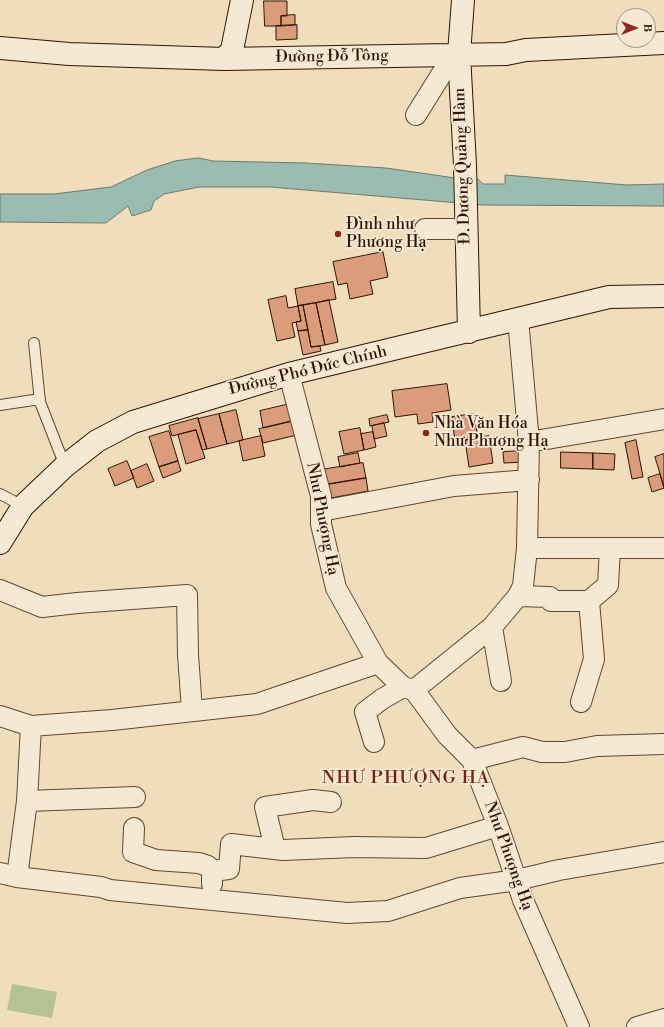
<!DOCTYPE html>
<html>
<head>
<meta charset="utf-8">
<style>
	body { margin:0 }
	#map { position:relative; width:664px; height:1027px; overflow:hidden; background:#efddbb; font-family:"Libre Bodoni",serif }
	canvas { display:block }
	.north { position:absolute; left:616px; top:8px; width:40px; height:40px; box-sizing:border-box; background:#f5e9d3; border:1px solid #a69480; border-radius:50%; rotate:90deg; font-size:11px; font-weight:700; line-height:16px; text-align:center; color:#301503 }
	.north::after { content:''; display:block; margin:auto; width:14px; height:18px; background:#8f2418; clip-path:polygon(50% 0,100% 100%,50% 72%,0 100%) }
</style>
</head>
<body>
<div id="map">
<canvas width="664" height="1027"></canvas>
<div class="north">B</div>
</div>
<script>
const g = document.querySelector('canvas').getContext('2d');
g.lineJoin = 'round';
function fillPath(path, color) {
  g.fillStyle = color;
  g.fill(path, 'evenodd');
}
function stroke(path, color, width, dash) {
  g.strokeStyle = color;
  g.lineWidth = width;
  g.lineCap = dash ? 'butt' : 'round';
  g.setLineDash(dash || []);
  g.stroke(path);
}
function write(font, color, halo, rows, align = 'center') {
  g.font = font + ' "Libre Bodoni",serif';
  g.lineWidth = 3.5;
  g.setLineDash([]);
  g.textBaseline = 'middle';
  g.strokeStyle = halo;
  g.fillStyle = color;
  for (const [text, x, y, turn = 0] of rows) {
    g.save();
    g.translate(x, y);
    g.rotate((+turn || 0) * Math.PI / 180);
    g.textAlign = isNaN(turn) ? turn : align;
    if (halo) g.strokeText(text, 0, 0);
    g.fillText(text, 0, 0);
    g.restore();
  }
}
const green = new Path2D(`
	M12,984L57,992L52,1018L7,1010Z`);
const water = new Path2D(`
	M199,158L213,161L306,163L386,168L455,178L476,177L483,184H505V175L627,185L664,184V206L483,205L270,187H199L164,194L154,201L151,210L132,216L128,206L106,223L0,222V194H54L111,187L147,170L175,161Z`);
const building = new Path2D(`
	M264,1H287V16H281V26H265Z
	M295,15V25L281,26V16Z
	M297,25V39L276,40V26Z
	M383,252L388,277L370,281L373,294L350,299L347,283L338,285L333,262Z
	M333,282L336,299L298,306L295,289Z
	M286,296L288,308L298,306L301,321L292,323L295,337L277,341L268,300Z
	M329,300L338,342L325,345L316,303Z
	M316,303L325,345L311,347L303,305Z
	M303,305L308,330L298,331L296,322L301,321L298,306Z
	M308,330L311,347L320,346L321,351L303,355L298,331Z
	M447,384L451,410L432,413L433,422L418,424L417,414L395,417L392,391Z
	M290,404L293,421L263,428L260,411Z
	M236,410L243,440L227,444L219,414Z
	M219,414L227,444L207,449L198,419Z
	M474,414L478,438L455,442L452,417Z
	M387,415L389,422L370,426L369,419Z
	M198,418L207,449L202,450L196,430L172,436L169,426Z
	M293,421L297,435L263,443L259,429Z
	M384,423L387,436L374,439L372,426Z
	M360,428L364,450L344,454L339,432Z
	M196,430L205,458L186,464L178,435Z
	M169,431L178,461L159,467L149,437Z
	M373,432L376,447L364,450L361,434Z
	M261,436L265,456L243,461L239,441Z
	M489,436L493,463L469,467L465,440Z
	M636,440L643,477L632,479L625,443Z
	M524,451L525,462L504,463L503,452Z
	M561,452L593,453V469L561,468Z
	M358,453L360,463L340,467L338,457Z
	M593,453L615,454L614,470L593,469Z
	M664,454V487L655,457Z
	M127,461L134,478L115,486L108,469Z
	M178,461L181,471L163,478L159,467Z
	M363,463L366,478L324,485L321,470Z
	M147,464L154,481L137,488L131,471Z
	M660,474L664,488L652,492L648,478Z
	M366,478L368,491L326,499L324,485Z`);
const lane = new Path2D(`
	M34,343L40,402L65,466
	M0,405L40,399
	M0,494L23,506`);
const street = new Path2D(`
	M416,115L454,54
	M425,229H465
	M289,374L321,496V524L336,588L378,663L403,687L414,690L447,735L472,760L498,826L523,900L579,1027
	M529,442L664,419
	M321,511L454,486L529,480
	M527,548H664
	M0,590L42,607L77,603L187,595L188,655L192,710
	M518,596L550,597L551,601H589L594,659L581,702
	M589,601L608,585L610,548
	M492,627L501,681
	M414,690L492,627L518,596L523,586L527,548L529,442L518,319
	M0,716L31,726L112,720L257,704L378,663
	M31,726L27,801L135,797
	M374,742L365,712L382,699L403,687
	M472,760L523,747L542,752H565L597,746L664,744
	M134,828L133,852L156,860L199,863L208,866L212,871V884
	M275,849L265,807L313,800L331,802
	M212,871L229,869L231,844L283,850L354,847L426,848L498,826
	M0,873L17,877L101,887L110,890L347,913L388,911L460,888L517,880L559,870L664,852
	M17,877L27,801
	M637,1027L664,1019`);
const secondary = new Path2D(`
	M463,0L459,54L465,165L469,332
	M0,48L69,54L224,59L506,54L526,50L664,43
	M224,59L232,50L242,0
	M0,543L23,506L65,466L97,441L133,422L289,374L609,297L664,296`);
const markers = [
	[338,234,4,"#8f2418"],
	[426,433,4,"#8f2418"]
];
const streetNames = [
	["Đường Đỗ Tông",332,57,-1],
	["Đ. Dương Quảng Hàm",463,166,-92],
	["Đường Phó Đức Chính",308,371,-14],
	["Như Phượng Hạ",322,519,79],
	["Như Phượng Hạ",508,856,70]
];
const poiNames = [
	["Đình như",346,225],
	["Phượng Hạ",346,243],
	["Nhà Văn Hóa",434,424],
	["Như Phượng Hạ",434,442]
];
const quarterNames = [
	["NHƯ PHƯỢNG HẠ",406,779]
];
fillPath(green, '#b5c293');
fillPath(water, '#9abcb1');
stroke(water, '#70796b', 1);
fillPath(building, '#db9c7c');
stroke(building, '#301503', 1);
stroke(lane, '#604731', 12);
stroke(street, '#604731', 22);
stroke(secondary, '#301503', 24);
stroke(lane, '#f5e9d3', 10);
stroke(street, '#f5e9d3', 20);
stroke(secondary, '#f5e9d3', 22);
for (const [x, y, r, color] of markers) {
  const dot = new Path2D();
  dot.arc(x, y, r, 0, 2 * Math.PI);
  g.fillStyle = color;
  g.fill(dot);
  stroke(dot, '#f5e9d3', 1.5);
}
write('16px', '#301503', '#f5e9d3', streetNames);
write('16px', '#301503', '#f5e9d3', poiNames, 'left');
g.letterSpacing = '1px';
write('18px', '#7a1f14', '#f5e9d3', quarterNames);
g.letterSpacing = '0px';
</script>
</body>
</html>
